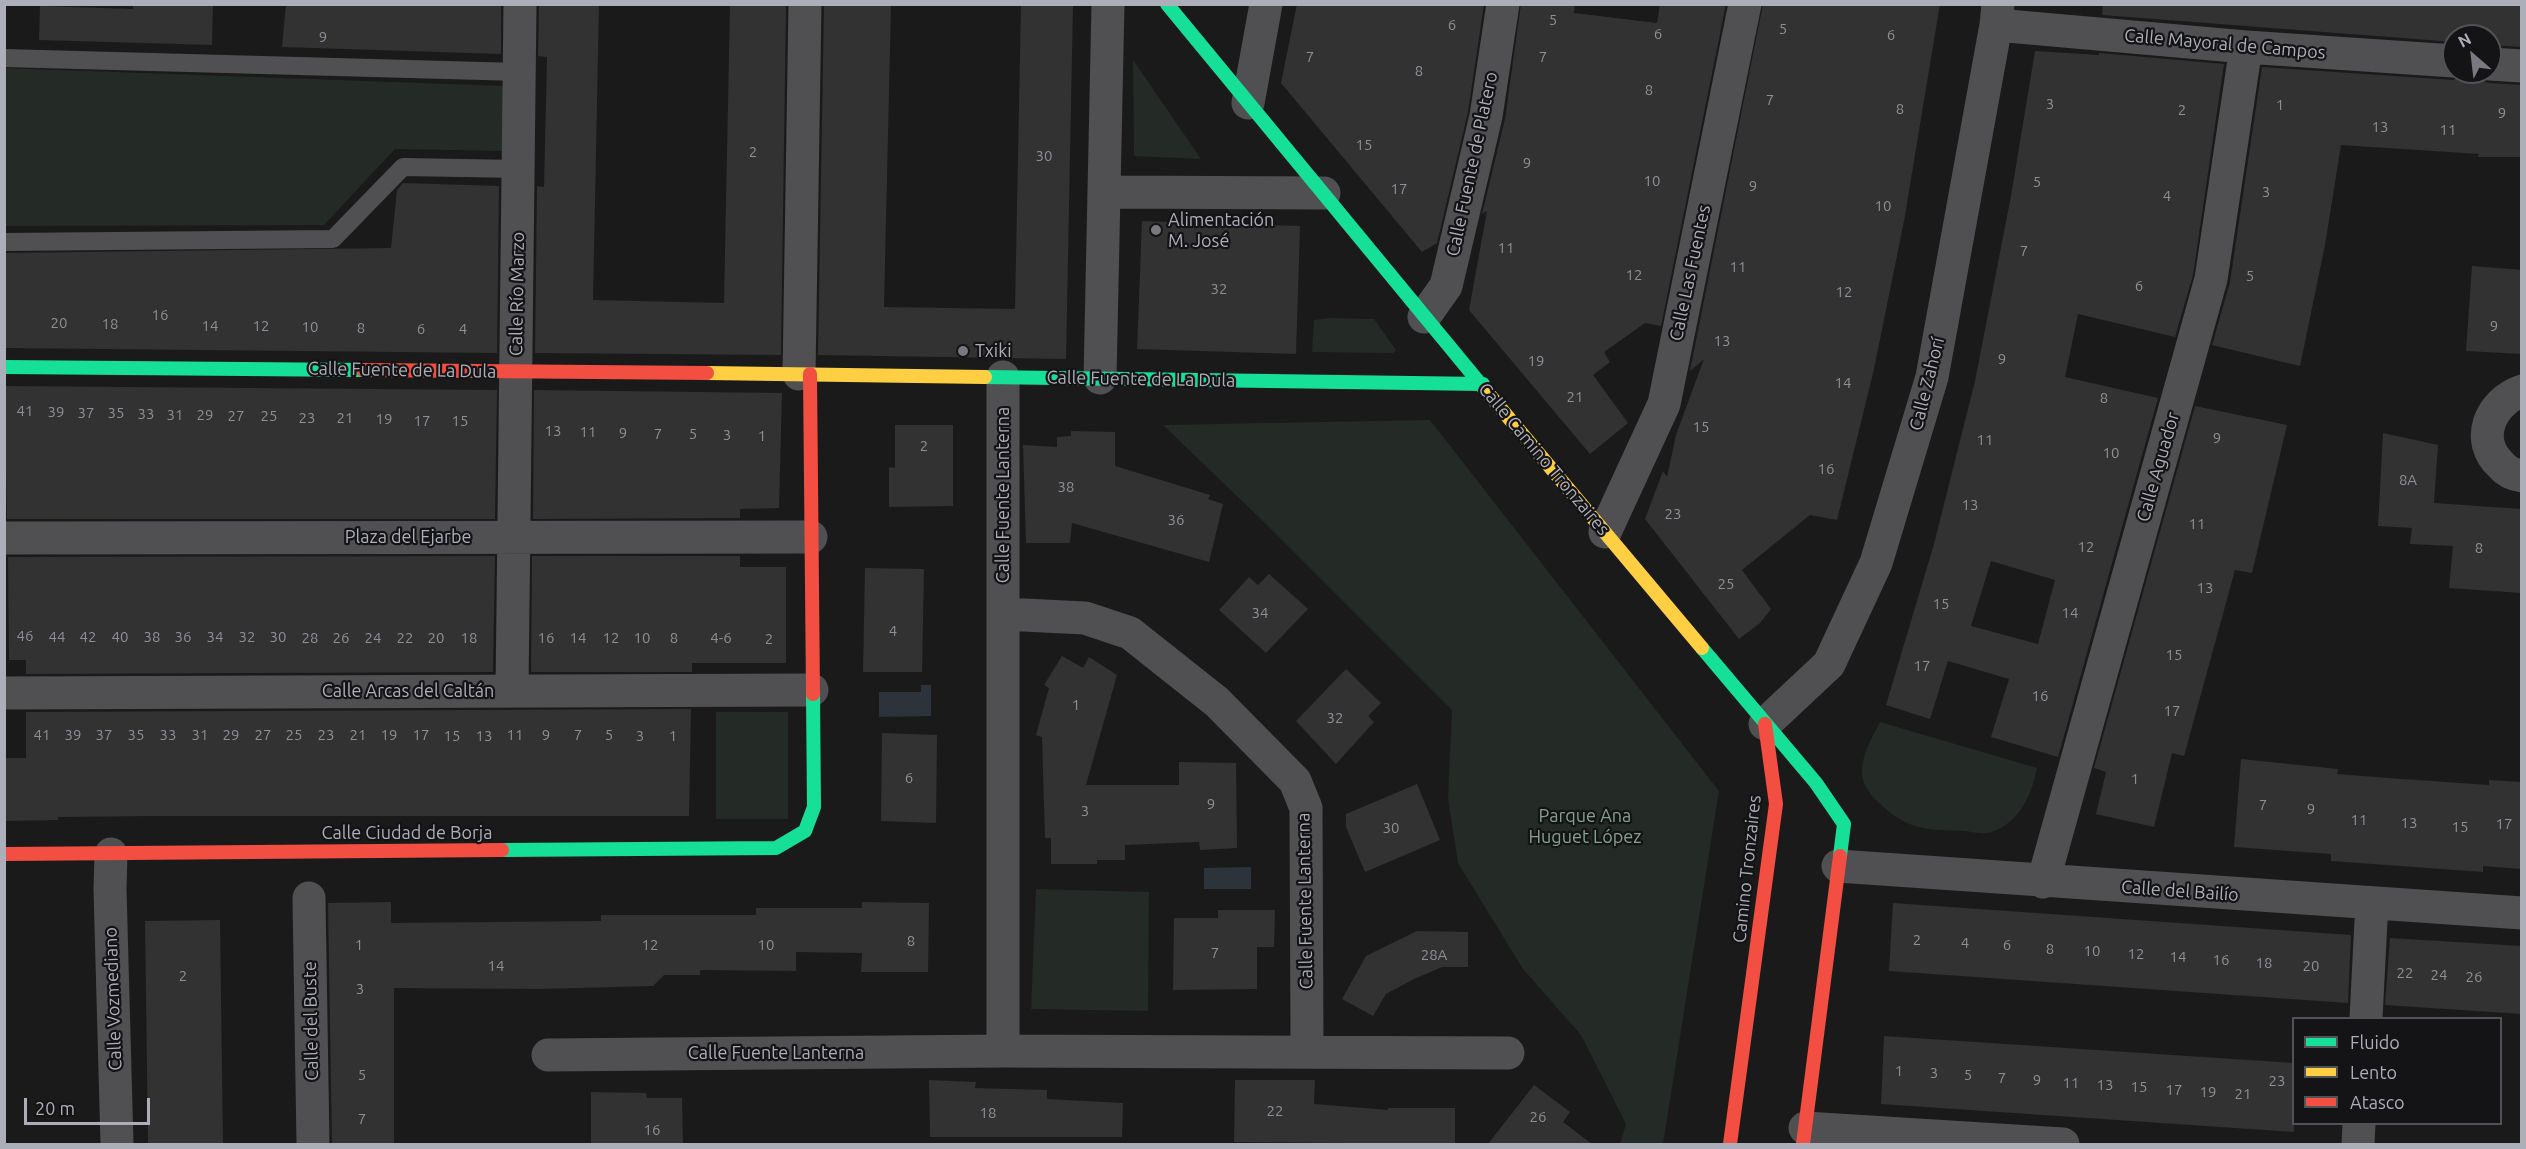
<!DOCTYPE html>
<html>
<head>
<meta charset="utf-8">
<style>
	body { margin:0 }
	#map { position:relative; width:2526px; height:1149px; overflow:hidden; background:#1a1a1a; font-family:Ubuntu,sans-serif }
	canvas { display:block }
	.frame { position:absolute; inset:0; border:6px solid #acaeb9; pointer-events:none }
	.legend { position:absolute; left:2292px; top:1017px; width:210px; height:108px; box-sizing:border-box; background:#141416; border:2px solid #515257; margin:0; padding:8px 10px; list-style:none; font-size:18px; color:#acaeb9 }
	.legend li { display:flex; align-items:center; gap:12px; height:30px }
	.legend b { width:30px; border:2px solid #515257 }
	.north { position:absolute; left:2442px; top:24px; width:60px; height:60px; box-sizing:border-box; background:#141416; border:2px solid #515257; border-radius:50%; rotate:332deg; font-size:16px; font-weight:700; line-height:24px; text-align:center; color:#acaeb9 }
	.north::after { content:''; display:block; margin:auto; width:21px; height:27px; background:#797a81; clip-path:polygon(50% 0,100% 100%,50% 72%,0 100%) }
	.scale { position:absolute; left:24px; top:1098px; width:126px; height:27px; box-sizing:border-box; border:3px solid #acaeb9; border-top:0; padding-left:8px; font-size:18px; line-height:21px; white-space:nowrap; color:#acaeb9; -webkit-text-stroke:4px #141416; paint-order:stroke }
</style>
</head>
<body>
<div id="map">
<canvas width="2526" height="1149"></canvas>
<div class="frame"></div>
<ul class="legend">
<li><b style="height:8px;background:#16e098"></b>Fluido</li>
<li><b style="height:8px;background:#ffcf43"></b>Lento</li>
<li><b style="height:8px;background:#f24e42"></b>Atasco</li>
</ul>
<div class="north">N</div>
<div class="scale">20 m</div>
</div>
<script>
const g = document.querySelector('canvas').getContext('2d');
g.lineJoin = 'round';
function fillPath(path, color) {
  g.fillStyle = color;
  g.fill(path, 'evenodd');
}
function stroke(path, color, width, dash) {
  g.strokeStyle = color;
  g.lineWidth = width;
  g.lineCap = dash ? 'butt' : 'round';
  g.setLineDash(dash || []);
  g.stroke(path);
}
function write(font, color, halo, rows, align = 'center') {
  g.font = font + ' Ubuntu,sans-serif';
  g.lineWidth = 4.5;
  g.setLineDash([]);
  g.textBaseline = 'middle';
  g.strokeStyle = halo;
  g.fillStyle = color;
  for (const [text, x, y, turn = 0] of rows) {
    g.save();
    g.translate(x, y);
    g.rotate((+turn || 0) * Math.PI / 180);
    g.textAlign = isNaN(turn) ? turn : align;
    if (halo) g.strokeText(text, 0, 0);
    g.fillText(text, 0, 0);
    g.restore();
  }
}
const green = new Path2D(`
	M1133,60L1201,159L1134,156Z
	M5,68L505,86L503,151L395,149L324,225L5,226Z
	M1329,318L1374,319L1396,350L1393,353L1312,352L1314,320Z
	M1430,420L1719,791L1663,1144H1620L1626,1124L1581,1035L1523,969L1458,863L1448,798L1452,710L1265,523L1163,425Z
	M716,712H788V819H716Z
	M1880,722L2037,768C2032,794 2020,822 1992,832C1985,835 1972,832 1965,831C1926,830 1906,830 1877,801C1870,795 1862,783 1862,774C1861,755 1872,738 1880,722Z
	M1036,889L1149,892L1148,1011L1031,1009Z`);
const water = new Path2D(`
	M921,685H931V716L879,717V692H921Z
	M1251,867V889H1204V868Z`);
const building = new Path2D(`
	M133,4H213L212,45L39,40L40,6L133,9Z
	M286,4H501V54L282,47Z
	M539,4H599L593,300L724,303L730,4H786L781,355L535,353L537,186L544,187L547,57L538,56Z
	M824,4H891L884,307L1015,309L1021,4H1073L1066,359L818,355Z
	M1297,4H1484L1468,112L1437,243L1422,252L1281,83Z
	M1521,4H1575L1574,13L1657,23L1660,4H1726L1661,326L1645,323L1604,352L1610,362L1593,375L1628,423L1590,454L1469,310L1487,211L1482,214L1505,119Z
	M1763,4H1940L1904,221L1874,369L1837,520L1810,515L1742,570L1771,609L1760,623L1739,639L1645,519L1663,471L1667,477L1676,435L1704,359L1690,371Z
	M2103,4H2522V47L2490,45V36H2454V42L2102,15Z
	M2035,51L2099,55V53L2224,64L2193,275L2175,337L2078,314L2065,377L2158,398L2058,757L1991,737L2009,679L1948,661L1930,719L1886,705L1934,544L1975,381L2011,196ZM1991,561L2055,580L2038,644L1971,626Z
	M2262,67L2453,80L2473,72L2479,79L2488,83L2522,85V157H2478L2479,154L2341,145L2325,245L2300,366L2212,345L2230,282Z
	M403,183L499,186L497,353L4,348V253L391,248L397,190Z
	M1142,221L1300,226L1296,354L1137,349Z
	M2472,266L2522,270V354L2466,351Z
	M4,386L497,390L495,519H7Z
	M534,390L782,393L779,508L740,509V518L533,519Z
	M2195,406L2287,425L2252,573L2235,570L2184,756L2172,753L2154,827L2096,814L2106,772L2094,768Z
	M895,425H953V506L889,507V467L895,468Z
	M1071,431L1115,432V466L1210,495L1208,499L1223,504L1209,562L1072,523L1070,543H1026L1023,445L1057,447V437L1071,436Z
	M2383,433L2438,445L2434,503L2522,509V593L2449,588L2453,546L2410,544L2412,528L2378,526Z
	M495,556L493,672L26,674V660H9L8,557Z
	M532,556H740V567H786V663H692V672H531Z
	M865,568L924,569L922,672H863Z
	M1269,574L1308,609L1266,653L1219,610L1249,577L1258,585Z
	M1062,656L1083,668L1089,657L1117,675L1086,785H1179V762L1236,763L1237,848L1200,850L1199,842L1125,845V860H1097V864H1051V838H1045L1042,737L1036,735L1049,688L1044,685Z
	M1346,669L1381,703L1368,716L1374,722L1336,764L1296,721Z
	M691,709L689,816H151L58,817V820L4,821V758H26V712Z
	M882,733L937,735L936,823L881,821Z
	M2241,759L2338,769L2337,774L2388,778L2489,785V780L2522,782V869L2483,866V872L2331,861V854L2234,847Z
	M1417,784L1440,840L1365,872L1346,827V814Z
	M391,902V923L601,921V915H756V908H862V902L929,903L928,972H861L862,953L796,952V971L700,970V975H664L653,986L540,989L394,988V1144H332L328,903Z
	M1893,903L2351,935L2348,1003L1889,971Z
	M1218,910H1275L1274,947H1257V989L1173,990L1174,918H1218Z
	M220,920L223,1144H148L145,921Z
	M1417,931L1468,932V967H1442L1412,980L1386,994L1373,1016L1342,999L1366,956Z
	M2390,938L2522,946V1014L2385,1005Z
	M1884,1036L2294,1063V1132L1881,1104Z
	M929,1080L976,1082L975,1088L1047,1090V1099L1123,1103L1122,1137H930Z
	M1235,1080H1315L1314,1104L1388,1110V1108H1455V1144L1234,1142Z
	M1534,1085L1570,1112L1563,1122L1592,1144H1488Z
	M591,1092L646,1093L647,1098H682L683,1144H591Z`);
const lane = new Path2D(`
	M4,58L520,72
	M4,242L333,239L403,167L519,169`);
const street = new Path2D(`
	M1996,25L2246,47L2454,61
	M2490,64L2522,66
	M1248,103L1266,4
	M1104,192L1324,193
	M1424,317L1446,286L1486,116L1503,4
	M799,374L805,4
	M1100,378L1108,4
	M2522,391C2490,402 2474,440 2501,465C2506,471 2514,475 2522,476
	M1605,532L1664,404L1745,4
	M4,538L811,537
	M1003,614L1085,618L1130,633L1217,702L1295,781L1306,808L1307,1051
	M512,691L520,4
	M4,693L812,690
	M1765,724L1829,664L1876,563L1932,377L1996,25L1998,4
	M111,854L110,889L117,1144
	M1838,866L2522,913
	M2043,882L2211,279L2246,47
	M309,898L313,1144
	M2366,1018L2371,921
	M1003,1051V377
	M548,1055L1003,1051L1508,1053
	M1805,1128L2063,1144
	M2358,1144L2359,1124`);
const fast = new Path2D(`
	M1167,4L1487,392
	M4,367L363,370
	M985,377L1483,384
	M1702,648L1816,783L1844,824L1840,856
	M502,850L776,848L805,831L814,807L813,694`);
const slow = new Path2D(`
	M707,373L985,377
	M1487,392L1702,648`);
const jam = new Path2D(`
	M363,370L707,373
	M810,374L813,694
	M4,854L502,850
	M1730,1144L1776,804L1765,724
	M1803,1144L1840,856`);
const markers = [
	[1156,230,6,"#797a81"],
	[963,351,6,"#797a81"]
];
const numberNames = [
	["5",1553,20],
	["6",1452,25],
	["5",1783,29],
	["6",1658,34],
	["6",1891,35],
	["9",323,37],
	["7",1310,57],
	["7",1543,57],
	["8",1419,71],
	["8",1649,90],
	["7",1770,100],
	["3",2050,104],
	["1",2280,105],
	["8",1900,109],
	["2",2182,110],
	["9",2502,113],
	["13",2380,127],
	["11",2448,130],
	["15",1364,145],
	["2",753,152],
	["30",1044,156],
	["9",1527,163],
	["10",1652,181],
	["5",2037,182],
	["9",1753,186],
	["17",1399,189],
	["3",2266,192],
	["4",2167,196],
	["10",1883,206],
	["11",1506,248],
	["7",2024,251],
	["11",1738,267],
	["12",1634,275],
	["5",2250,276],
	["6",2139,286],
	["32",1219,289],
	["12",1844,292],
	["16",160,315],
	["20",59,323],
	["18",110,324],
	["14",210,326],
	["12",261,326],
	["9",2494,326],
	["10",310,327],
	["8",361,328],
	["6",421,329],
	["4",463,329],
	["13",1722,341],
	["9",2002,359],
	["19",1536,361],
	["14",1843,383],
	["21",1575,397],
	["8",2104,398],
	["41",25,411],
	["39",56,412],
	["37",86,413],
	["35",116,413],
	["33",146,414],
	["31",175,415],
	["29",205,415],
	["27",236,416],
	["25",269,416],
	["23",307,418],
	["21",345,418],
	["19",384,419],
	["17",422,421],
	["15",460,421],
	["15",1701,427],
	["13",553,431],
	["11",588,432],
	["9",623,433],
	["7",658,434],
	["5",693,434],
	["3",727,435],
	["1",762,436],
	["9",2217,438],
	["11",1985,440],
	["2",924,446],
	["10",2111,453],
	["16",1826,469],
	["8A",2408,480],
	["38",1066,487],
	["13",1970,505],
	["23",1673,514],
	["36",1176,520],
	["11",2197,524],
	["12",2086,547],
	["8",2479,548],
	["25",1726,584],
	["13",2205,588],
	["15",1941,604],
	["34",1260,613],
	["14",2070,613],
	["4",893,631],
	["46",25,636],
	["44",57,637],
	["42",88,637],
	["40",120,637],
	["38",152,637],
	["36",183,637],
	["34",215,637],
	["32",247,637],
	["30",278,637],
	["28",310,638],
	["26",341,638],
	["24",373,638],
	["22",405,638],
	["20",436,638],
	["18",469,638],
	["16",546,638],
	["14",578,638],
	["12",611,638],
	["10",642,638],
	["8",674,638],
	["4-6",721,638],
	["2",769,639],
	["15",2174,655],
	["17",1922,666],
	["16",2040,696],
	["1",1076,705],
	["17",2172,711],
	["32",1335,718],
	["41",42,735],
	["39",73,735],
	["37",104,735],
	["35",136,735],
	["33",168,735],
	["31",200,735],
	["29",231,735],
	["27",263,735],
	["25",294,735],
	["23",326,735],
	["21",358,735],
	["19",389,735],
	["17",421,735],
	["11",515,735],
	["9",546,735],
	["7",578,735],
	["5",609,735],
	["15",452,736],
	["13",484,736],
	["3",640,736],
	["1",673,736],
	["6",909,778],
	["1",2135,779],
	["9",1211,804],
	["7",2263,805],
	["9",2311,809],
	["3",1085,811],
	["11",2359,820],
	["13",2409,823],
	["17",2504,824],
	["15",2460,827],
	["30",1391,828],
	["2",1917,940],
	["8",911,941],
	["4",1965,943],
	["1",359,945],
	["12",650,945],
	["10",766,945],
	["6",2007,945],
	["8",2050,949],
	["10",2092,951],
	["7",1215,953],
	["12",2136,954],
	["28A",1434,955],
	["14",2178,957],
	["16",2221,960],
	["18",2264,963],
	["14",496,966],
	["20",2311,966],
	["22",2405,973],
	["24",2439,975],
	["2",183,976],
	["26",2474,977],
	["3",360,989],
	["1",1899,1071],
	["3",1934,1073],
	["5",362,1075],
	["5",1968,1075],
	["7",2002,1078],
	["9",2037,1080],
	["23",2277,1081],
	["11",2071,1083],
	["13",2105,1085],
	["15",2139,1087],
	["17",2174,1090],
	["19",2208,1092],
	["21",2243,1094],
	["22",1275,1111],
	["18",988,1113],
	["26",1538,1117],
	["7",362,1119],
	["16",652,1130]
];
const streetNames = [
	["Calle Mayoral de Campos",2225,44,5],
	["Calle Fuente de Platero",1472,164,-78],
	["Calle Las Fuentes",1690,273,-78],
	["Calle Río Marzo",517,294,-89],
	["Calle Fuente de La Dula",402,370,1],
	["Calle Fuente de La Dula",1141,379,1],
	["Calle Zahorí",1927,384,-76],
	["Calle Camino Tronzaires",1544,459,50],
	["Calle Aguador",2158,467,-74],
	["Calle Fuente Lanterna",1003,495,-90],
	["Plaza del Ejarbe",408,537],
	["Calle Arcas del Caltán",408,691],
	["Calle Ciudad de Borja",407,833],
	["Camino Tronzaires",1747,869,-84],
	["Calle del Bailío",2180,891,4],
	["Calle Fuente Lanterna",1305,901,-91],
	["Calle Vozmediano",113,999,-92],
	["Calle del Buste",311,1021,-91],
	["Calle Fuente Lanterna",776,1053]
];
const poiNames = [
	["Alimentación",1168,220],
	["M. José",1168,241],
	["Txiki",975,351]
];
const parkNames = [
	["Parque Ana",1585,816],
	["Huguet López",1585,837]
];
fillPath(green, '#242a25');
fillPath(water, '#2d333b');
fillPath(building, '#323232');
stroke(lane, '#505053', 18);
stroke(street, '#505053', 33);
stroke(fast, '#16e098', 14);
stroke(slow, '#ffcf43', 14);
stroke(jam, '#f24e42', 14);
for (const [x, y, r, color] of markers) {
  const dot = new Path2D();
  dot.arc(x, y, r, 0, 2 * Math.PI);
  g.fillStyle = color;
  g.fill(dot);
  stroke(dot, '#141416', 2);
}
write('15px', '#8e8f97', null, numberNames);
write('18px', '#acaeb9', '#141416', streetNames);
write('18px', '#acaeb9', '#141416', poiNames, 'left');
write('18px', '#84a38c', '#141416', parkNames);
</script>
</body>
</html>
